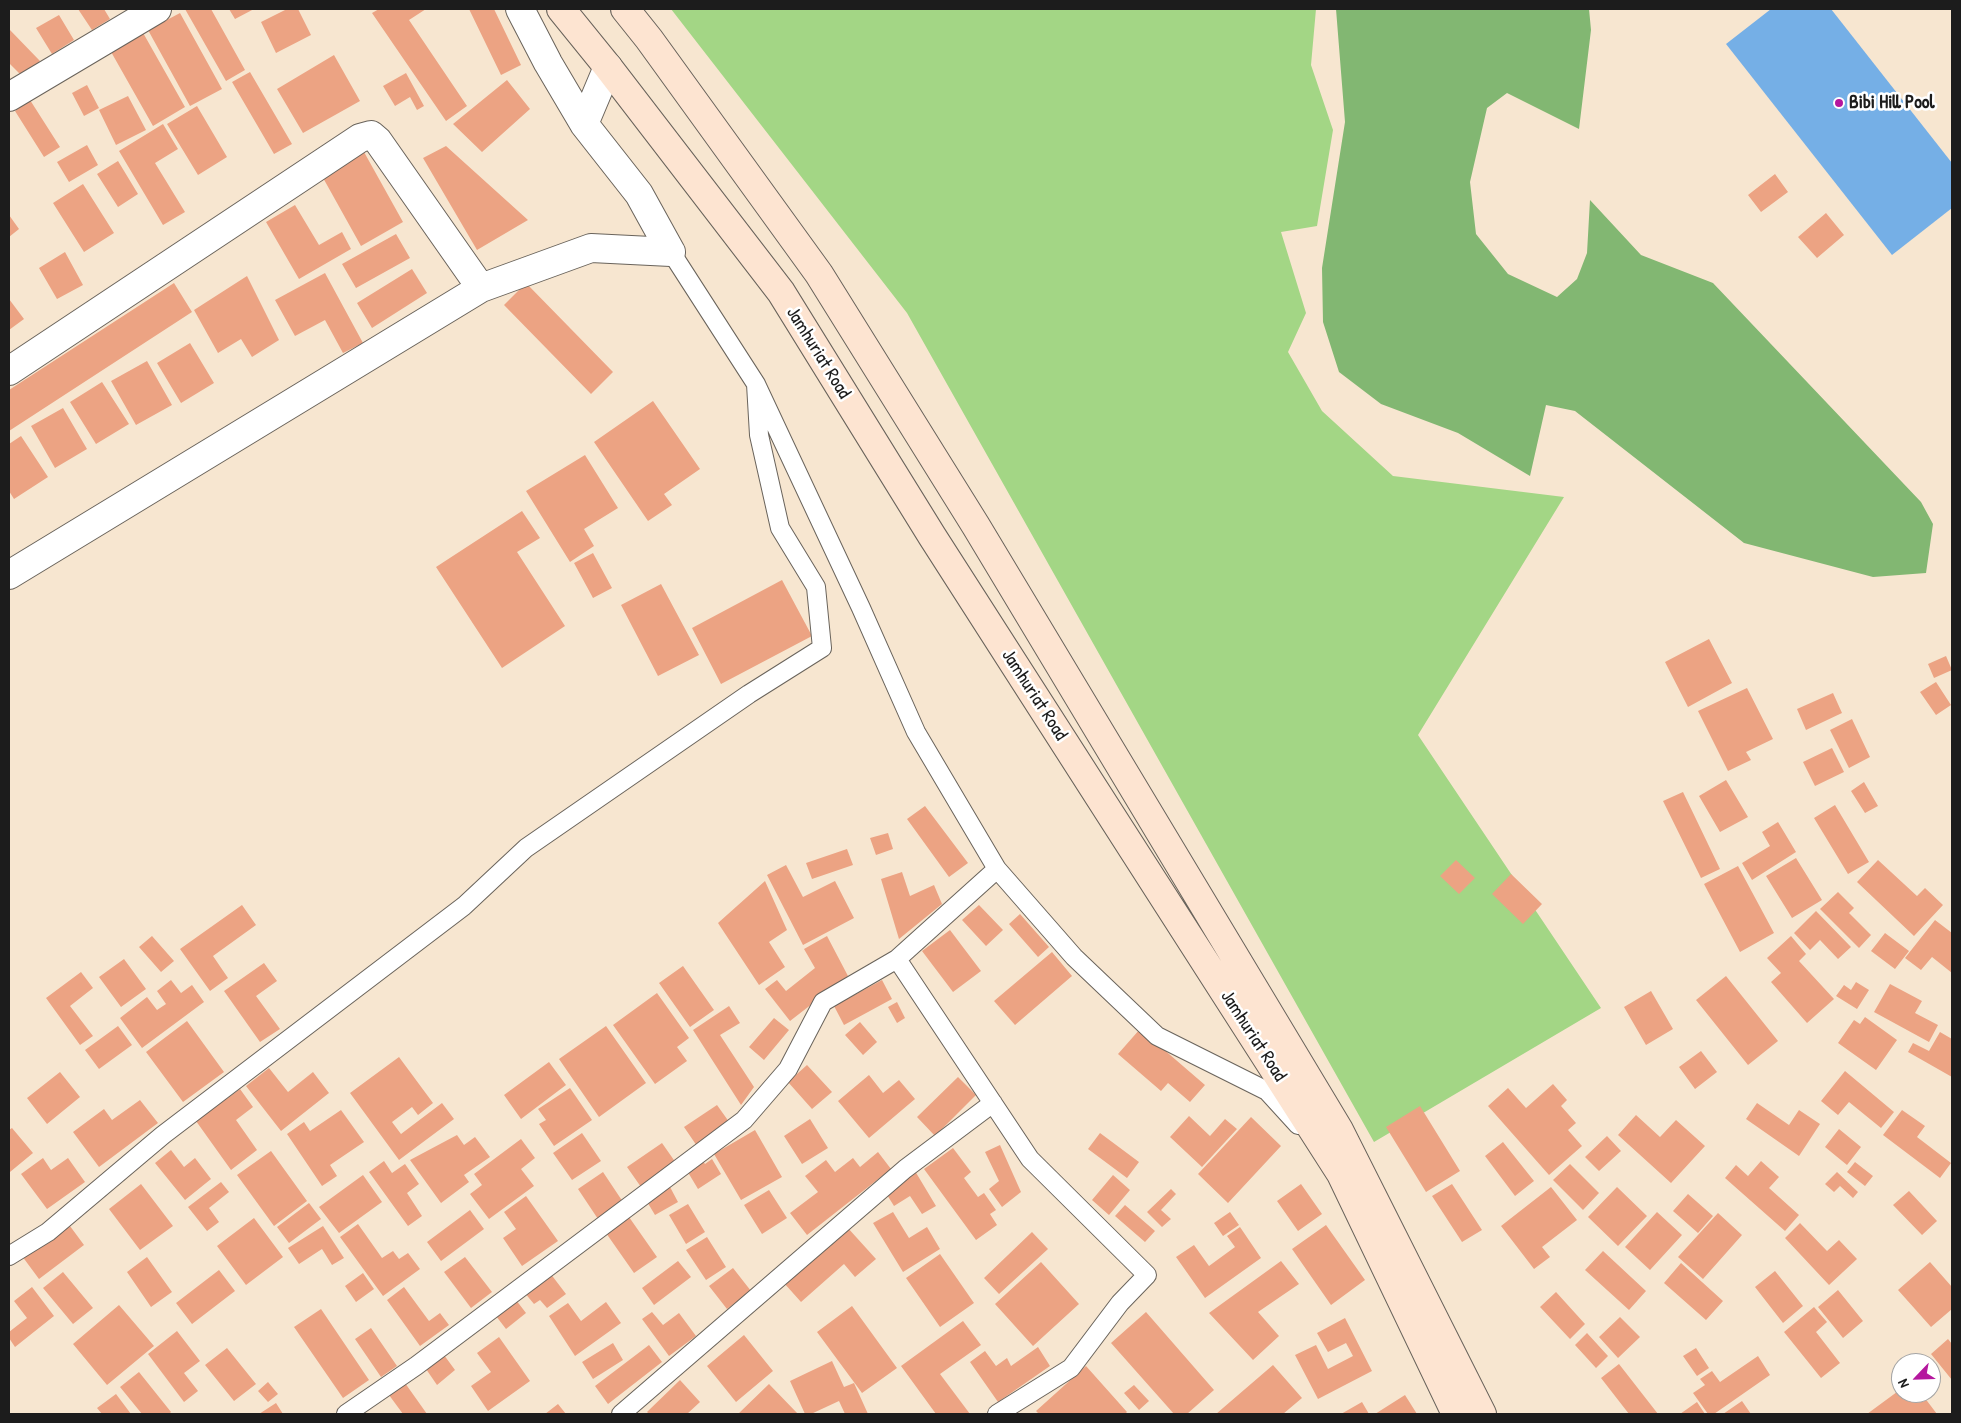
<!DOCTYPE html>
<html>
<head>
<meta charset="utf-8">
<style>
	body { margin:0 }
	#map { position:relative; width:1961px; height:1423px; overflow:hidden; background:#f7e6d0; font-family:"Patrick Hand",sans-serif }
	canvas { display:block }
	.frame { position:absolute; inset:0; border:10px solid #1c1c1c; pointer-events:none }
	.north { position:absolute; left:1891px; top:1353px; width:50px; height:50px; box-sizing:border-box; background:#fff; border:1px solid #a4a4a4; border-radius:50%; rotate:246deg; font-size:14px; font-weight:700; line-height:20px; text-align:center; color:#1c1c1c }
	.north::after { content:''; display:block; margin:auto; width:18px; height:22px; background:#b5179e; clip-path:polygon(50% 0,100% 100%,50% 72%,0 100%) }
</style>
</head>
<body>
<div id="map">
<canvas width="1961" height="1423"></canvas>
<div class="frame"></div>
<div class="north">N</div>
</div>
<script>
const g = document.querySelector('canvas').getContext('2d');
g.lineJoin = 'round';
function fillPath(path, color) {
  g.fillStyle = color;
  g.fill(path, 'evenodd');
}
function stroke(path, color, width, dash) {
  g.strokeStyle = color;
  g.lineWidth = width;
  g.lineCap = dash ? 'butt' : 'round';
  g.setLineDash(dash || []);
  g.stroke(path);
}
function write(font, color, halo, rows, align = 'center') {
  g.font = font + ' "Patrick Hand",sans-serif';
  g.lineWidth = 5;
  g.setLineDash([]);
  g.textBaseline = 'middle';
  g.strokeStyle = halo;
  g.fillStyle = color;
  for (const [text, x, y, turn = 0] of rows) {
    g.save();
    g.translate(x, y);
    g.rotate((+turn || 0) * Math.PI / 180);
    g.textAlign = isNaN(turn) ? turn : align;
    if (halo) g.strokeText(text, 0, 0);
    g.fillText(text, 0, 0);
    g.restore();
  }
}
const green = new Path2D(`
	M671,9H1316L1311,65L1333,130L1317,226L1281,232L1306,313L1288,352L1322,411L1393,476L1564,497L1418,735L1601,1008L1374,1142L907,313Z`);
const forest = new Path2D(`
	M1336,9H1589L1591,30L1579,129L1507,93L1487,108L1470,182L1476,234L1508,274L1557,297L1577,279L1587,253L1590,200L1641,255L1713,283L1921,502L1933,524L1926,573L1873,577L1744,543L1575,411L1546,405L1530,476L1458,433L1381,404L1339,372L1323,322L1322,268L1345,122Z`);
const water = new Path2D(`
	M1771,9H1831L1952,163V208L1892,255L1726,44Z`);
const building = new Path2D(`
	M78,9H104L110,19L92,30Z
	M185,9H211L245,70L226,81Z
	M229,9H254L235,19Z
	M287,9H298L311,35L276,53L261,22Z
	M379,9H426L409,20L467,106L446,121L372,13Z
	M469,9H494L521,65L501,75Z
	M180,13L222,89L190,106L148,30Z
	M59,15L74,40L52,54L36,28Z
	M9,29L40,61L23,77L9,63Z
	M142,31L185,107L153,126L110,50Z
	M334,55L360,101L303,133L277,89Z
	M250,72L292,144L274,154L232,82Z
	M406,73L424,106L417,110L410,97L395,106L383,86Z
	M507,80L530,109L482,152L453,124Z
	M87,85L99,108L84,116L72,93Z
	M128,96L146,130L116,145L99,110Z
	M30,100L60,147L44,157L15,111Z
	M197,106L227,157L198,175L167,124Z
	M163,124L178,149L155,163L185,212L163,225L119,151Z
	M87,145L98,165L69,182L57,162Z
	M446,146L528,220L477,250L423,158Z
	M364,152L403,222L361,246L322,176Z
	M118,161L138,194L118,207L97,174Z
	M1775,174L1788,192L1761,212L1748,195Z
	M83,184L114,233L84,252L53,203Z
	M295,205L319,245L342,232L351,249L299,279L266,222Z
	M1826,213L1844,235L1817,258L1798,237Z
	M9,215L19,229L9,237Z
	M396,234L410,258L356,288L342,264Z
	M65,252L83,285L57,299L39,268Z
	M412,269L427,293L372,328L357,303Z
	M325,273L363,343L343,353L325,320L295,336L275,300Z
	M247,276L279,340L252,357L241,339L218,353L194,310Z
	M174,283L192,312L9,431V390Z
	M526,283L613,372L591,394L504,305Z
	M9,299L24,319L9,330Z
	M190,343L214,383L181,403L157,363Z
	M147,361L172,405L136,425L111,381Z
	M102,382L129,424L96,444L70,402Z
	M653,401L700,469L664,494L672,505L648,521L594,442Z
	M63,408L87,449L55,468L31,426Z
	M21,436L48,477L14,499L9,491V444Z
	M585,455L618,508L584,529L594,546L570,562L526,491Z
	M522,511L540,538L517,552L565,626L502,668L436,567Z
	M593,553L612,588L593,598L574,563Z
	M782,580L812,636L721,684L692,628Z
	M661,584L699,655L658,676L621,605Z
	M1709,639L1732,683L1688,707L1665,662Z
	M1946,656L1952,670L1934,678L1928,664Z
	M1936,682L1951,705L1936,715L1920,692Z
	M1747,688L1773,739L1746,752L1751,760L1728,771L1698,711Z
	M1833,693L1842,713L1806,730L1797,709Z
	M1852,719L1870,757L1849,768L1830,730Z
	M1832,748L1844,772L1815,786L1803,762Z
	M1726,780L1748,817L1720,832L1699,796Z
	M1864,782L1878,806L1865,813L1851,791Z
	M1683,792L1720,869L1701,878L1663,801Z
	M1835,805L1869,862L1848,874L1814,818Z
	M925,806L968,863L949,877L907,819Z
	M1778,822L1796,852L1752,880L1742,863L1770,846L1762,832Z
	M888,833L893,849L876,855L870,838Z
	M847,849L853,865L812,879L806,863Z
	M1796,858L1822,900L1792,918L1766,876Z
	M1456,860L1475,878L1459,894L1440,876Z
	M1878,860L1917,896L1925,888L1943,905L1914,936L1857,882Z
	M786,865L803,897L835,881L854,918L803,945L767,875Z
	M1738,866L1774,933L1740,952L1704,884Z
	M902,872L910,896L934,885L942,904L899,939L881,879Z
	M1511,874L1542,904L1523,924L1492,894Z
	M765,881L787,930L769,942L785,967L759,985L718,923Z
	M1838,892L1854,908L1849,913L1871,935L1859,948L1820,909Z
	M242,905L256,925L213,956L228,978L210,991L180,949Z
	M979,905L1003,930L986,946L962,920Z
	M1816,911L1851,947L1838,959L1820,940L1810,950L1794,933Z
	M1020,914L1049,947L1038,957L1009,924Z
	M1935,920L1952,933V973L1932,957L1921,970L1905,958Z
	M950,930L981,971L953,992L922,951Z
	M1885,933L1909,951L1895,969L1871,951Z
	M152,936L174,961L161,972L139,947Z
	M827,936L848,976L790,1021L765,989L777,980L786,991L815,968L804,949Z
	M1791,936L1806,954L1799,961L1834,999L1807,1023L1771,982L1781,973L1767,958Z
	M1052,952L1072,976L1015,1025L994,1001Z
	M124,959L146,989L121,1007L99,977Z
	M264,963L277,981L256,996L280,1029L260,1042L224,991Z
	M683,966L714,1010L690,1027L659,983Z
	M81,972L93,988L70,1006L93,1036L80,1045L46,998Z
	M1726,976L1778,1041L1748,1065L1696,1000Z
	M171,980L181,993L192,985L204,1002L142,1048L120,1018L147,997L157,1010L166,1004L157,991Z
	M882,980L892,999L844,1025L834,1006Z
	M1856,982L1869,990L1857,1009L1836,996L1844,985L1851,990Z
	M1890,984L1922,1001L1915,1013L1938,1025L1929,1042L1874,1012Z
	M1651,991L1673,1029L1646,1045L1624,1007Z
	M657,993L689,1038L677,1047L687,1061L655,1084L613,1025Z
	M897,1002L905,1018L897,1023L888,1007Z
	M729,1006L740,1023L720,1035L754,1087L741,1105L693,1030Z
	M1865,1017L1897,1040L1876,1070L1838,1043L1854,1020L1860,1024Z
	M774,1018L789,1030L764,1060L749,1047Z
	M187,1021L224,1072L183,1102L146,1052Z
	M860,1022L877,1042L863,1055L845,1035Z
	M118,1026L132,1045L99,1069L85,1050Z
	M606,1026L646,1083L599,1117L559,1059Z
	M1140,1029L1205,1085L1190,1102L1168,1083L1161,1091L1118,1054Z
	M1940,1032L1952,1039V1077L1908,1052L1913,1043L1929,1051Z
	M1701,1051L1717,1072L1695,1089L1679,1067Z
	M399,1057L433,1103L418,1115L412,1107L392,1122L401,1134L442,1103L454,1119L399,1160L350,1093Z
	M549,1062L566,1085L521,1119L504,1095Z
	M807,1065L832,1092L812,1109L788,1082Z
	M269,1068L288,1092L313,1072L329,1093L281,1131L246,1086Z
	M1845,1071L1894,1112L1881,1128L1849,1102L1838,1115L1821,1101Z
	M60,1072L80,1097L47,1124L27,1098Z
	M869,1075L883,1093L899,1080L915,1099L869,1138L838,1101Z
	M958,1077L976,1095L935,1136L917,1117Z
	M1553,1084L1567,1100L1561,1106L1576,1123L1568,1130L1582,1146L1549,1175L1488,1106L1508,1088L1526,1108Z
	M570,1088L592,1120L554,1146L539,1124L546,1120L538,1109Z
	M240,1089L253,1107L236,1120L257,1150L231,1170L196,1121Z
	M140,1100L158,1123L99,1167L73,1132L104,1109L112,1120Z
	M1757,1103L1789,1125L1799,1110L1820,1124L1799,1156L1746,1119Z
	M717,1105L732,1126L699,1149L684,1127Z
	M1420,1106L1460,1171L1426,1192L1386,1127Z
	M341,1110L364,1142L330,1165L337,1176L322,1186L287,1134L304,1122L310,1131Z
	M1902,1110L1925,1126L1917,1137L1951,1163L1940,1178L1883,1135Z
	M1636,1115L1660,1137L1676,1120L1705,1146L1671,1183L1618,1135Z
	M1189,1116L1210,1136L1225,1119L1237,1129L1202,1167L1170,1137Z
	M1251,1117L1281,1146L1228,1203L1198,1174Z
	M810,1119L828,1148L802,1164L784,1136Z
	M12,1128L33,1153L10,1172L9,1130Z
	M1839,1129L1861,1147L1847,1165L1825,1147Z
	M755,1130L782,1177L741,1200L714,1154Z
	M582,1133L601,1161L572,1180L553,1153Z
	M1100,1133L1139,1162L1127,1178L1088,1149Z
	M457,1135L464,1145L475,1137L490,1157L464,1175L469,1182L441,1203L410,1160Z
	M1607,1136L1621,1151L1599,1171L1585,1157Z
	M521,1139L535,1158L521,1169L534,1186L489,1219L470,1194L482,1185L474,1174Z
	M1503,1142L1534,1181L1515,1196L1485,1156Z
	M662,1143L676,1163L641,1187L627,1167Z
	M1000,1145L1021,1192L1002,1207L989,1189L999,1181L985,1152Z
	M953,1148L971,1172L964,1178L978,1197L984,1193L996,1210L990,1214L997,1225L976,1240L924,1169Z
	M171,1150L184,1167L195,1158L211,1179L185,1200L155,1163Z
	M271,1151L307,1201L274,1226L237,1175Z
	M878,1152L891,1169L807,1235L790,1213L818,1192L805,1176L826,1160L835,1172L853,1158L860,1167Z
	M43,1158L51,1170L68,1158L85,1182L47,1209L21,1174Z
	M712,1159L721,1174L698,1189L686,1169L702,1160L705,1164Z
	M384,1161L392,1173L405,1164L419,1184L407,1193L422,1216L408,1226L369,1172Z
	M1761,1161L1779,1177L1769,1188L1799,1215L1785,1231L1725,1178L1736,1165L1748,1176Z
	M1855,1162L1873,1176L1865,1186L1847,1172Z
	M1570,1164L1599,1193L1583,1210L1553,1180Z
	M915,1171L936,1206L922,1214L910,1196L894,1206L884,1190Z
	M603,1172L623,1202L598,1219L578,1189Z
	M1837,1172L1858,1192L1853,1198L1840,1186L1834,1192L1825,1184Z
	M363,1175L382,1202L339,1233L319,1207Z
	M1113,1175L1130,1190L1109,1215L1092,1200Z
	M221,1182L229,1192L209,1208L219,1222L207,1231L188,1207Z
	M141,1184L173,1226L140,1250L109,1209Z
	M1301,1184L1322,1214L1298,1231L1277,1201Z
	M1452,1184L1482,1230L1462,1242L1432,1196Z
	M670,1187L678,1202L655,1215L646,1200Z
	M1551,1187L1577,1220L1542,1247L1550,1257L1534,1269L1501,1226Z
	M1617,1187L1647,1216L1618,1246L1588,1217Z
	M1171,1189L1176,1194L1161,1210L1171,1219L1162,1227L1147,1212Z
	M769,1190L787,1218L762,1234L744,1205Z
	M1909,1191L1937,1221L1922,1235L1893,1205Z
	M1688,1194L1713,1216L1698,1233L1673,1211Z
	M526,1196L558,1241L522,1266L503,1238L516,1229L504,1212Z
	M309,1203L321,1219L289,1243L277,1227Z
	M688,1204L705,1232L686,1244L669,1215Z
	M1125,1205L1155,1231L1145,1242L1115,1216Z
	M470,1210L484,1229L441,1261L427,1242Z
	M893,1212L909,1238L927,1227L940,1249L903,1272L873,1223Z
	M1230,1212L1239,1225L1223,1236L1214,1223Z
	M1657,1212L1682,1235L1650,1270L1625,1247Z
	M1718,1213L1742,1235L1703,1279L1678,1257Z
	M629,1217L657,1257L634,1273L606,1233Z
	M254,1218L283,1257L246,1285L217,1246Z
	M67,1222L84,1245L39,1279L22,1256Z
	M1800,1223L1827,1251L1839,1240L1857,1259L1829,1285L1785,1238Z
	M358,1224L382,1258L393,1251L399,1259L408,1253L420,1269L383,1296L340,1237Z
	M1326,1225L1365,1280L1331,1305L1292,1249Z
	M323,1226L344,1258L332,1265L322,1249L299,1264L288,1248Z
	M847,1227L876,1259L855,1277L844,1264L801,1302L784,1283Z
	M1240,1227L1261,1258L1205,1298L1176,1257L1194,1245L1209,1266L1235,1247L1227,1236Z
	M1032,1232L1048,1249L999,1294L984,1278Z
	M707,1237L726,1267L706,1280L686,1250Z
	M1603,1251L1646,1291L1629,1310L1585,1270Z
	M940,1254L974,1303L940,1327L906,1278Z
	M147,1257L172,1292L151,1307L127,1272Z
	M465,1257L492,1292L471,1308L444,1272Z
	M678,1261L691,1277L654,1305L642,1288Z
	M1281,1261L1299,1284L1258,1312L1279,1336L1253,1360L1209,1313Z
	M1041,1262L1079,1304L1033,1346L995,1304Z
	M1930,1262L1952,1287V1309L1931,1327L1898,1290Z
	M1681,1263L1723,1301L1706,1320L1664,1283Z
	M733,1268L751,1291L727,1309L709,1286Z
	M219,1270L235,1291L192,1324L176,1303Z
	M1775,1271L1803,1306L1783,1323L1755,1287Z
	M63,1272L93,1308L73,1324L43,1288Z
	M363,1273L374,1289L356,1302L345,1286Z
	M550,1273L566,1294L547,1308L540,1300L534,1304L524,1292Z
	M32,1287L54,1316L15,1347L9,1338V1332L27,1318L14,1301Z
	M404,1287L429,1321L440,1313L449,1325L420,1346L387,1300Z
	M1838,1290L1863,1321L1843,1338L1818,1307Z
	M1556,1292L1585,1324L1570,1339L1540,1307Z
	M516,1300L526,1313L506,1329L496,1316Z
	M606,1302L621,1323L575,1356L549,1316L568,1303L581,1321Z
	M119,1305L154,1346L107,1385L73,1344Z
	M852,1306L897,1368L862,1393L817,1332Z
	M1814,1307L1827,1322L1816,1332L1840,1363L1821,1378L1784,1332Z
	M321,1309L369,1380L343,1398L294,1327Z
	M652,1312L663,1325L679,1313L696,1336L669,1356L642,1319Z
	M1146,1312L1214,1390L1187,1414H1174L1111,1343Z
	M1620,1317L1640,1337L1618,1358L1599,1337Z
	M1345,1318L1372,1371L1318,1399L1295,1355L1316,1345L1328,1369L1353,1356L1346,1343L1328,1352L1317,1333Z
	M963,1321L981,1345L940,1374L970,1414H936L901,1366Z
	M371,1328L397,1366L381,1377L355,1339Z
	M177,1331L200,1361L184,1373L198,1391L184,1402L148,1354Z
	M1587,1333L1608,1356L1596,1368L1575,1345Z
	M744,1335L773,1371L736,1402L707,1366Z
	M499,1337L530,1381L488,1411L471,1386L491,1372L477,1353Z
	M1948,1339L1952,1344V1380L1931,1354Z
	M613,1343L623,1360L593,1379L582,1362Z
	M649,1345L662,1362L608,1404L595,1386Z
	M1038,1347L1050,1366L998,1402L970,1362L985,1351L996,1366L1007,1358L1011,1366Z
	M227,1348L256,1384L234,1401L205,1365Z
	M1696,1348L1709,1368L1697,1376L1683,1356Z
	M444,1355L455,1370L437,1385L426,1369Z
	M1758,1356L1770,1375L1714,1414H1708L1693,1393L1705,1385L1700,1379L1712,1371L1720,1382Z
	M832,1361L844,1387L854,1383L868,1414H845L839,1401L811,1414H805L790,1381Z
	M1619,1364L1658,1414H1629L1601,1378Z
	M1273,1365L1302,1398L1283,1414H1216Z
	M1086,1366L1127,1412L1125,1414H1039L1036,1411Z
	M139,1372L171,1412L169,1414H142L120,1387Z
	M680,1380L700,1402L687,1414H649L647,1412Z
	M268,1382L278,1394L268,1402L258,1391Z
	M405,1383L427,1414H403L389,1395Z
	M769,1384L798,1414H738Z
	M1134,1385L1149,1401L1139,1410L1124,1393Z
	M1901,1389V1393H1921L1937,1414H1867Z
	M116,1394L131,1414H102L97,1408Z
	M1405,1395L1417,1414H1375Z
	M1742,1401L1751,1414H1723Z
	M1362,1402L1369,1414H1341Z
	M1697,1402L1705,1414H1680Z
	M276,1403L283,1414H259Z
	M558,1404L566,1414H545Z`);
const lane = new Path2D(`
	M671,252L756,384L861,608L916,732L997,869L1074,957L1157,1036L1267,1091L1298,1125
	M897,959L1030,1159L1147,1275L1120,1303L1071,1368L997,1414
	M9,1256L48,1232L163,1135L464,906L526,848L749,694L822,648L816,587L780,528L759,435L756,384
	M346,1414L416,1366L744,1120L788,1069L823,1002L897,959L997,869
	M621,1414L905,1169L993,1103`);
const street = new Path2D(`
	M520,9L548,63L584,124L639,194L671,252
	M9,97L157,9
	M584,124L608,67
	M9,371L360,138L371,135L378,141L481,288
	M9,575L481,288L591,248L671,252`);
const secondary = new Path2D(`
	M561,9L608,67L781,292L932,536L1341,1174L1456,1414
	M625,9L649,39L819,274L976,526L1339,1130L1482,1414`);
const markers = [
	[1839,103,5,"#b5179e"]
];
const poiNames = [
	["Bibi Hill Pool",1849,103]
];
const streetNames = [
	["Jamhuriat Road",818,353,58],
	["Jamhuriat Road",1034,695,57],
	["Jamhuriat Road",1253,1036,57]
];
fillPath(green, '#a3d685');
fillPath(forest, '#82b772');
fillPath(water, '#75afe6');
fillPath(building, '#eca383');
stroke(lane, '#69635b', 20);
stroke(street, '#69635b', 30);
stroke(secondary, '#69635b', 30);
stroke(lane, '#fff', 18);
stroke(street, '#fff', 28);
stroke(secondary, '#fde4d1', 28);
for (const [x, y, r, color] of markers) {
  const dot = new Path2D();
  dot.arc(x, y, r, 0, 2 * Math.PI);
  g.fillStyle = color;
  g.fill(dot);
  stroke(dot, '#fff', 2);
}
write('bold 19px', '#1c1c1c', '#fff', poiNames, 'left');
write('19px', '#1c1c1c', '#fff', streetNames);
</script>
</body>
</html>
